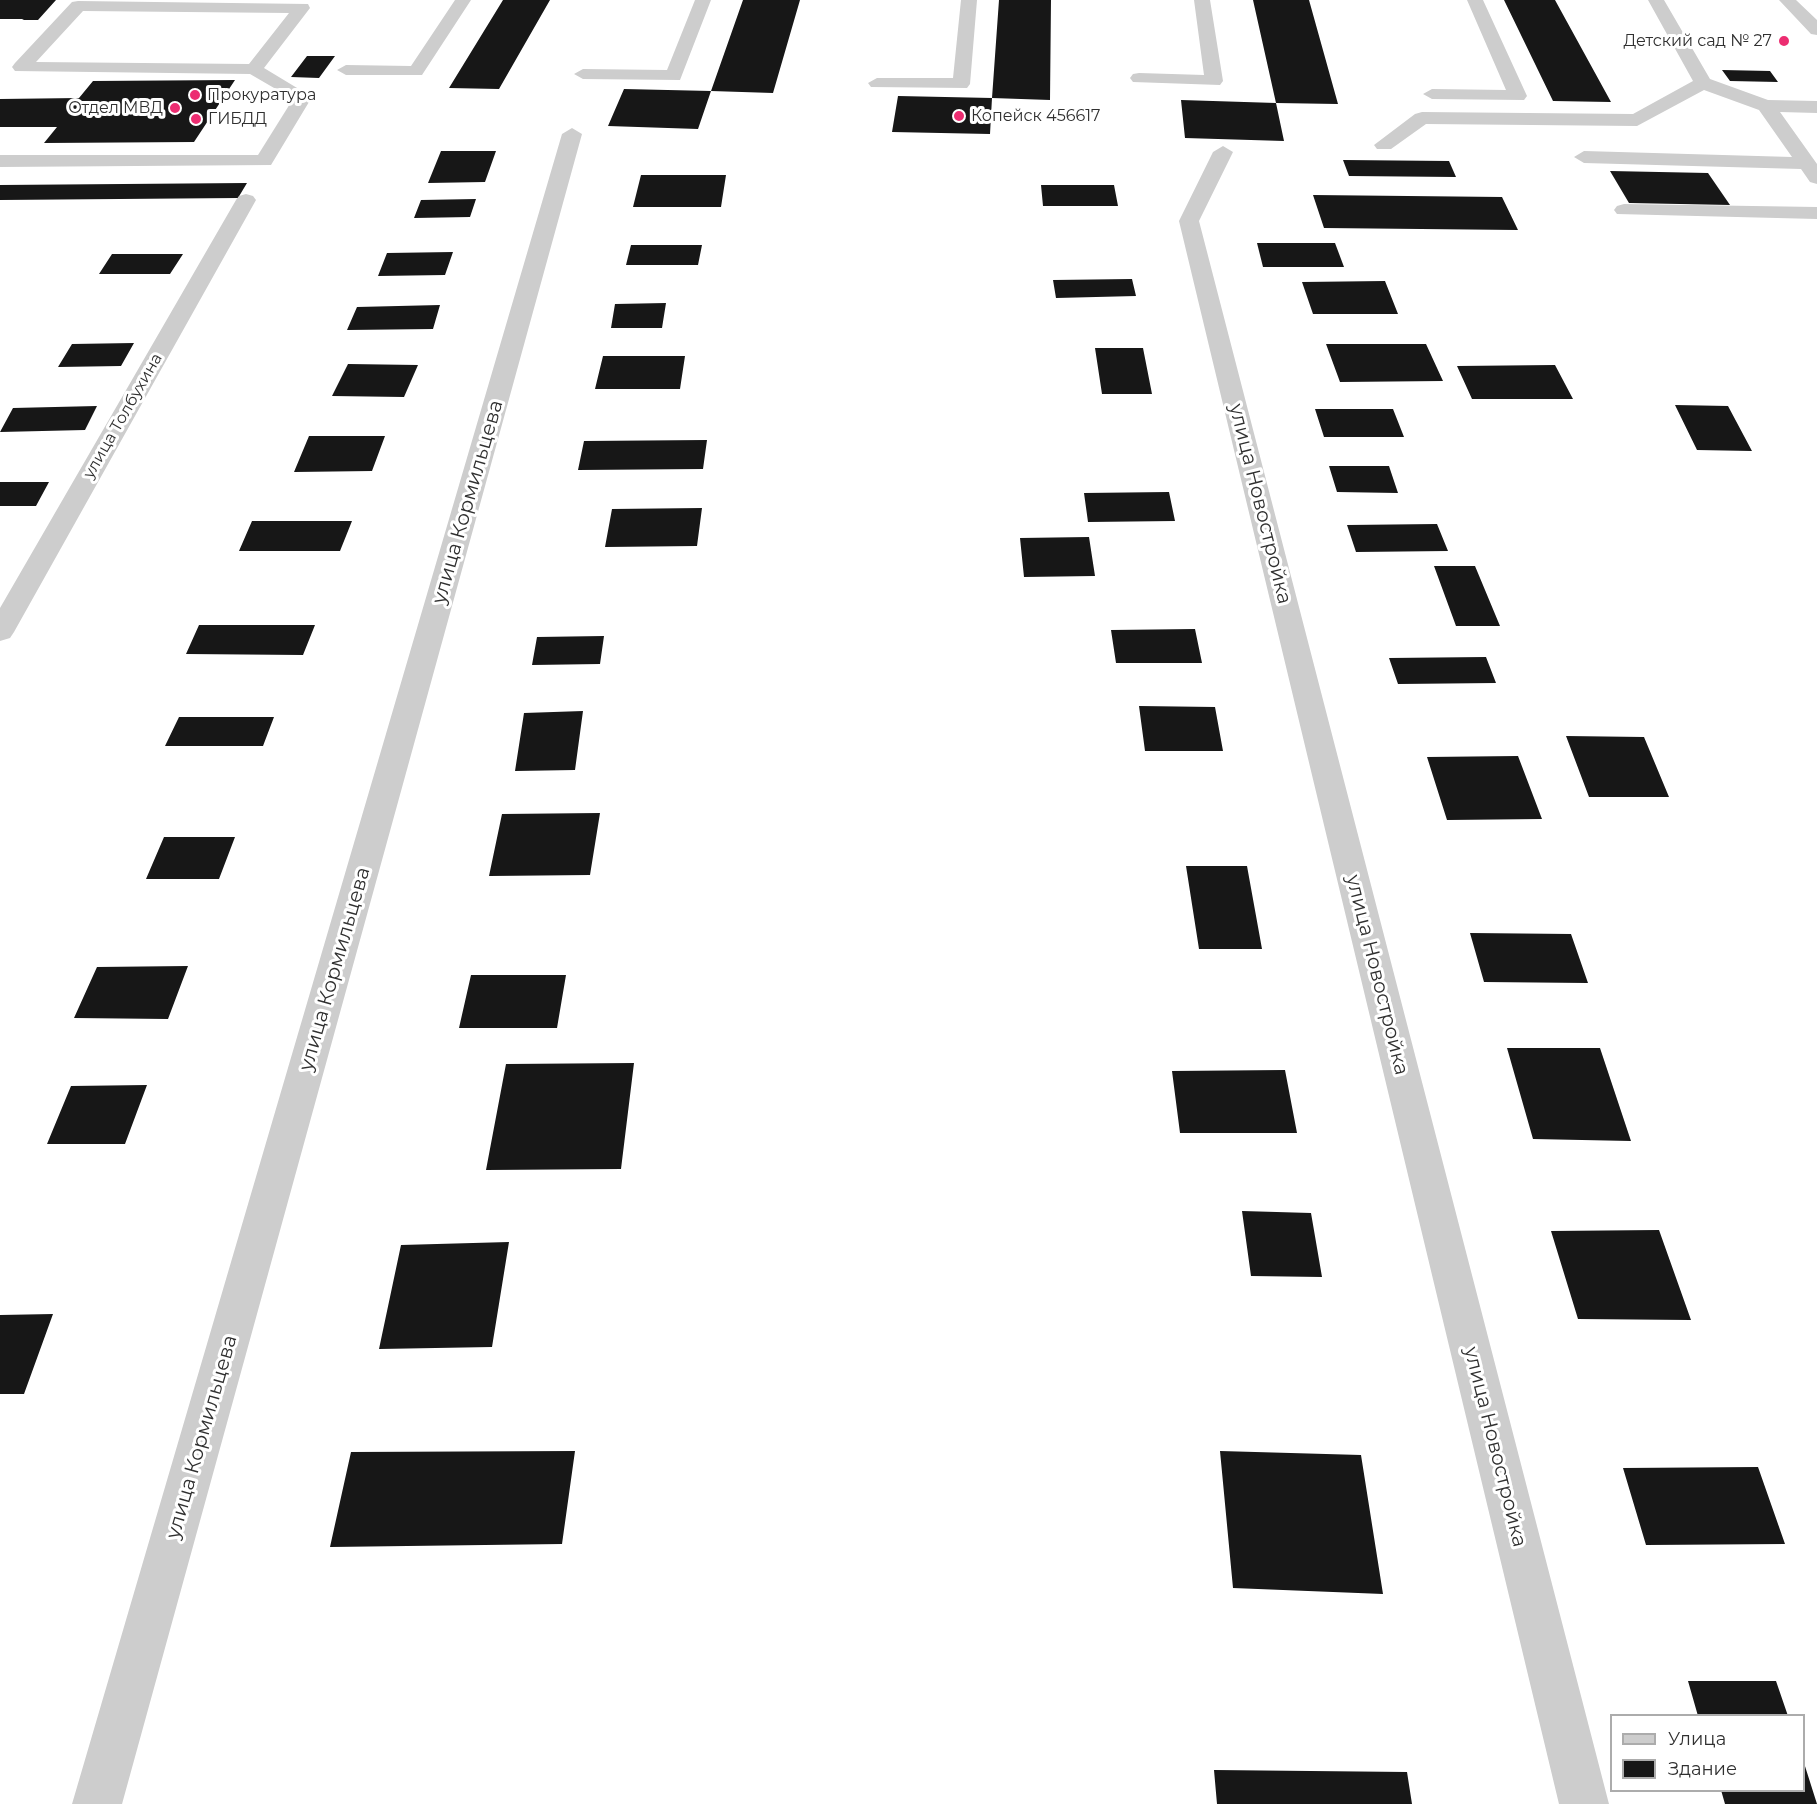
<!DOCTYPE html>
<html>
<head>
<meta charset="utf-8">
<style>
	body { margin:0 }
	#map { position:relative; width:1817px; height:1804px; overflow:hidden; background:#fff; font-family:Montserrat,sans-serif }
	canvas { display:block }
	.legend { position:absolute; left:1610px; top:1714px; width:195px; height:78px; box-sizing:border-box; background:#fff; border:2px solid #acacac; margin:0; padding:8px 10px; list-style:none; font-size:18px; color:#303030 }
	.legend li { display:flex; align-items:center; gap:12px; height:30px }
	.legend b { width:30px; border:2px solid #acacac }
</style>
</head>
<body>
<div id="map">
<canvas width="1817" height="1804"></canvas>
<ul class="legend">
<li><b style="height:8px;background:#cdcdcd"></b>Улица</li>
<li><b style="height:16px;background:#171717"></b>Здание</li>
</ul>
</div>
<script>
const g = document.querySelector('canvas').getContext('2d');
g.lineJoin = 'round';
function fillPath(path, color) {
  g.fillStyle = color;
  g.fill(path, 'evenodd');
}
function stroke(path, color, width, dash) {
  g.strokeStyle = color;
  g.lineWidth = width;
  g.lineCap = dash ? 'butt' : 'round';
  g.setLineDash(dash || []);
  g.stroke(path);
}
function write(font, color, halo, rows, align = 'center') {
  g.font = font + ' Montserrat,sans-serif';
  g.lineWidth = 6;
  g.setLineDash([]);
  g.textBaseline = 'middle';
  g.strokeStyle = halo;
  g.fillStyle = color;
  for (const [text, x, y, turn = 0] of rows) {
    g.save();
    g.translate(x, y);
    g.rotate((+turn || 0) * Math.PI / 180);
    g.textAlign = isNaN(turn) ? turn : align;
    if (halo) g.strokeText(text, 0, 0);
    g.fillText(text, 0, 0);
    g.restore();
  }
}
const building = new Path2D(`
	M0,0H56L38,20H22L24,19H0Z
	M503,0H550L499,89L449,88Z
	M743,0H800L773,93L711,91L698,129L608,126L624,89L711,91Z
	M999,0H1051L1050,100L992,98Z
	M1253,0H1309L1338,104L1276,103Z
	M1504,0H1555L1611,102L1553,101Z
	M307,56H335L319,78L291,77Z
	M1722,70L1770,71L1778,82L1730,81Z
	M235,80L194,142L44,143L57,127H0V99L79,98L93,81Z
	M898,96L992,98L990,134L892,132Z
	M1181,100L1276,103L1284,141L1185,138Z
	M441,151H496L485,182L428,183Z
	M1343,160L1449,161L1456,177L1349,176Z
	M1610,171L1708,173L1730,205L1629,203Z
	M641,175H726L721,207H633Z
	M247,183L238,198L0,200V185Z
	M1041,185H1114L1118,206H1043Z
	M1313,195L1502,197L1518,230L1324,228Z
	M476,199L470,217L414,218L421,200Z
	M1257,243H1335L1344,267H1263Z
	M631,245H702L698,265H626Z
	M453,252L445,275L378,276L387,253Z
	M112,254H183L170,274H99Z
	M1132,279L1136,296L1056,298L1053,280Z
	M1385,281L1398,314H1313L1302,282Z
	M666,303L662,328H611L615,304Z
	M440,305L433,329L347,330L357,307Z
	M134,343L121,366L58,367L72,344Z
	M1326,344H1426L1443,381L1340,382Z
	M1095,348H1143L1152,394H1102Z
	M603,356H685L680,389H595Z
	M348,364L418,365L404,397L332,396Z
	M1555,365L1573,399H1472L1457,366Z
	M1675,405L1728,406L1752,451L1697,450Z
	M97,406L85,430L0,432L13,408Z
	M1315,409H1393L1404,437H1324Z
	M309,436H385L372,471L294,472Z
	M707,440L703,469L578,470L584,441Z
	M1329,466H1389L1398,493L1337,492Z
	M0,482H49L36,506H0Z
	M1169,492L1175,521L1088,522L1084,493Z
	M702,508L697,546L605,547L612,509Z
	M252,521H352L340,551H239Z
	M1437,524L1448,551L1356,552L1347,525Z
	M1089,537L1095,576L1024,577L1020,538Z
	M1434,566H1475L1500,626H1456Z
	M199,625H315L303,655L186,654Z
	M1195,629L1202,663H1116L1111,630Z
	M604,636L600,664L532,665L537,637Z
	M1486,657L1496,683L1398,684L1389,658Z
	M1139,706L1215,707L1223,751H1145Z
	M583,711L575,770L515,771L524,713Z
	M179,717H274L263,746H165Z
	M1566,736L1644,737L1669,797H1589Z
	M1518,756L1542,819L1447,820L1427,757Z
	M600,813L590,875L489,876L502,814Z
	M164,837H235L219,879H146Z
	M1186,866H1247L1262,949H1199Z
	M1470,933L1571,934L1588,983L1484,982Z
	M188,966L168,1019L74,1018L97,967Z
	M471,975H566L557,1028H459Z
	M1507,1048H1600L1631,1141L1533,1139Z
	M634,1063L621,1169L486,1170L506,1064Z
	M1285,1070L1297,1133H1180L1172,1071Z
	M147,1085L125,1144H47L71,1086Z
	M1242,1211L1311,1213L1322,1277L1251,1276Z
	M1659,1230L1691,1320L1578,1319L1551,1231Z
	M509,1242L492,1347L379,1349L401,1245Z
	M53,1314L24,1394H0V1315Z
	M575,1451L562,1544L330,1547L351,1452Z
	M1220,1451L1361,1455L1383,1594L1233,1588Z
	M1758,1467L1785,1544L1646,1545L1623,1468Z
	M1688,1681H1776L1788,1716H1698Z
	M1804,1763L1817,1804H1725L1721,1790H1804Z
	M1214,1770L1407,1772L1412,1804H1217Z`);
const minor = new Path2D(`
	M455,0H471L422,75H346L337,70L346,65L411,66Z
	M695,0H711L680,80L583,79L574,74L583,69L667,70Z
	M961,0H977L970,84L967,88L871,87L868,83L877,78H953Z
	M1194,0H1210L1223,81L1220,85L1133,82L1130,78L1133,74L1139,73L1204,75Z
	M1467,0H1483L1527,96L1524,100L1432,99L1423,94L1432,89L1506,90Z
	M1648,0H1664L1710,79L1768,100L1817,101V113L1780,112L1817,164V184L1810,182L1801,169L1584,163L1574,157L1584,151L1792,157L1759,110L1704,90L1637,126L1426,124L1391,149H1377L1374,145L1415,114L1422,112L1633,114L1693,81Z
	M1779,0H1796L1817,20V35L1811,34Z
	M78,1L308,4L310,8L264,68L312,97L271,165L0,167V155H258L293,99L250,74L15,71L12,67L15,63L72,2ZM83,11L289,13L249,64L36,62Z
	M572,128L582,134L122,1804H72L562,134Z
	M1223,146L1233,152L1199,221L1609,1804H1559L1179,221L1213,152Z
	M246,194L253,196L256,200L14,632L10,638L0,641V608L236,200L239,196Z
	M1624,204L1817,207V219L1617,214L1614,210L1617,206Z`);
const markers = [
	[1784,41,6,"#ec2d71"],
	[195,95,6,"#ec2d71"],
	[175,108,6,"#ec2d71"],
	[959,116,6,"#ec2d71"],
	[196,119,6,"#ec2d71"]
];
const farPoinames = [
	["Детский сад № 27",1772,41,"right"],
	["Прокуратура",207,95],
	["Отдел МВД",163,108,"right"],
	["Копейск 456617",971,116],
	["ГИБДД",208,119]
];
const farStreetnames = [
	["улица Толбухина",123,416,-60]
];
const streetNames = [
	["улица Кормильцева",468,502,-74],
	["улица Новостройка",1260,504,76],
	["улица Кормильцева",335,969,-74],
	["улица Новостройка",1377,975,76],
	["улица Кормильцева",202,1437,-74],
	["улица Новостройка",1495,1447,76]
];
fillPath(building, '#171717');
fillPath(minor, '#cdcdcd');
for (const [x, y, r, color] of markers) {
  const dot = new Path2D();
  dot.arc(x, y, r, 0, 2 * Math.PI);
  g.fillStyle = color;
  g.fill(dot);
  stroke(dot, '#fff', 2);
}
write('16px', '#303030', '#fff', farPoinames, 'left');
write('16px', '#303030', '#fff', farStreetnames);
write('20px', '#303030', '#fff', streetNames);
</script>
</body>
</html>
